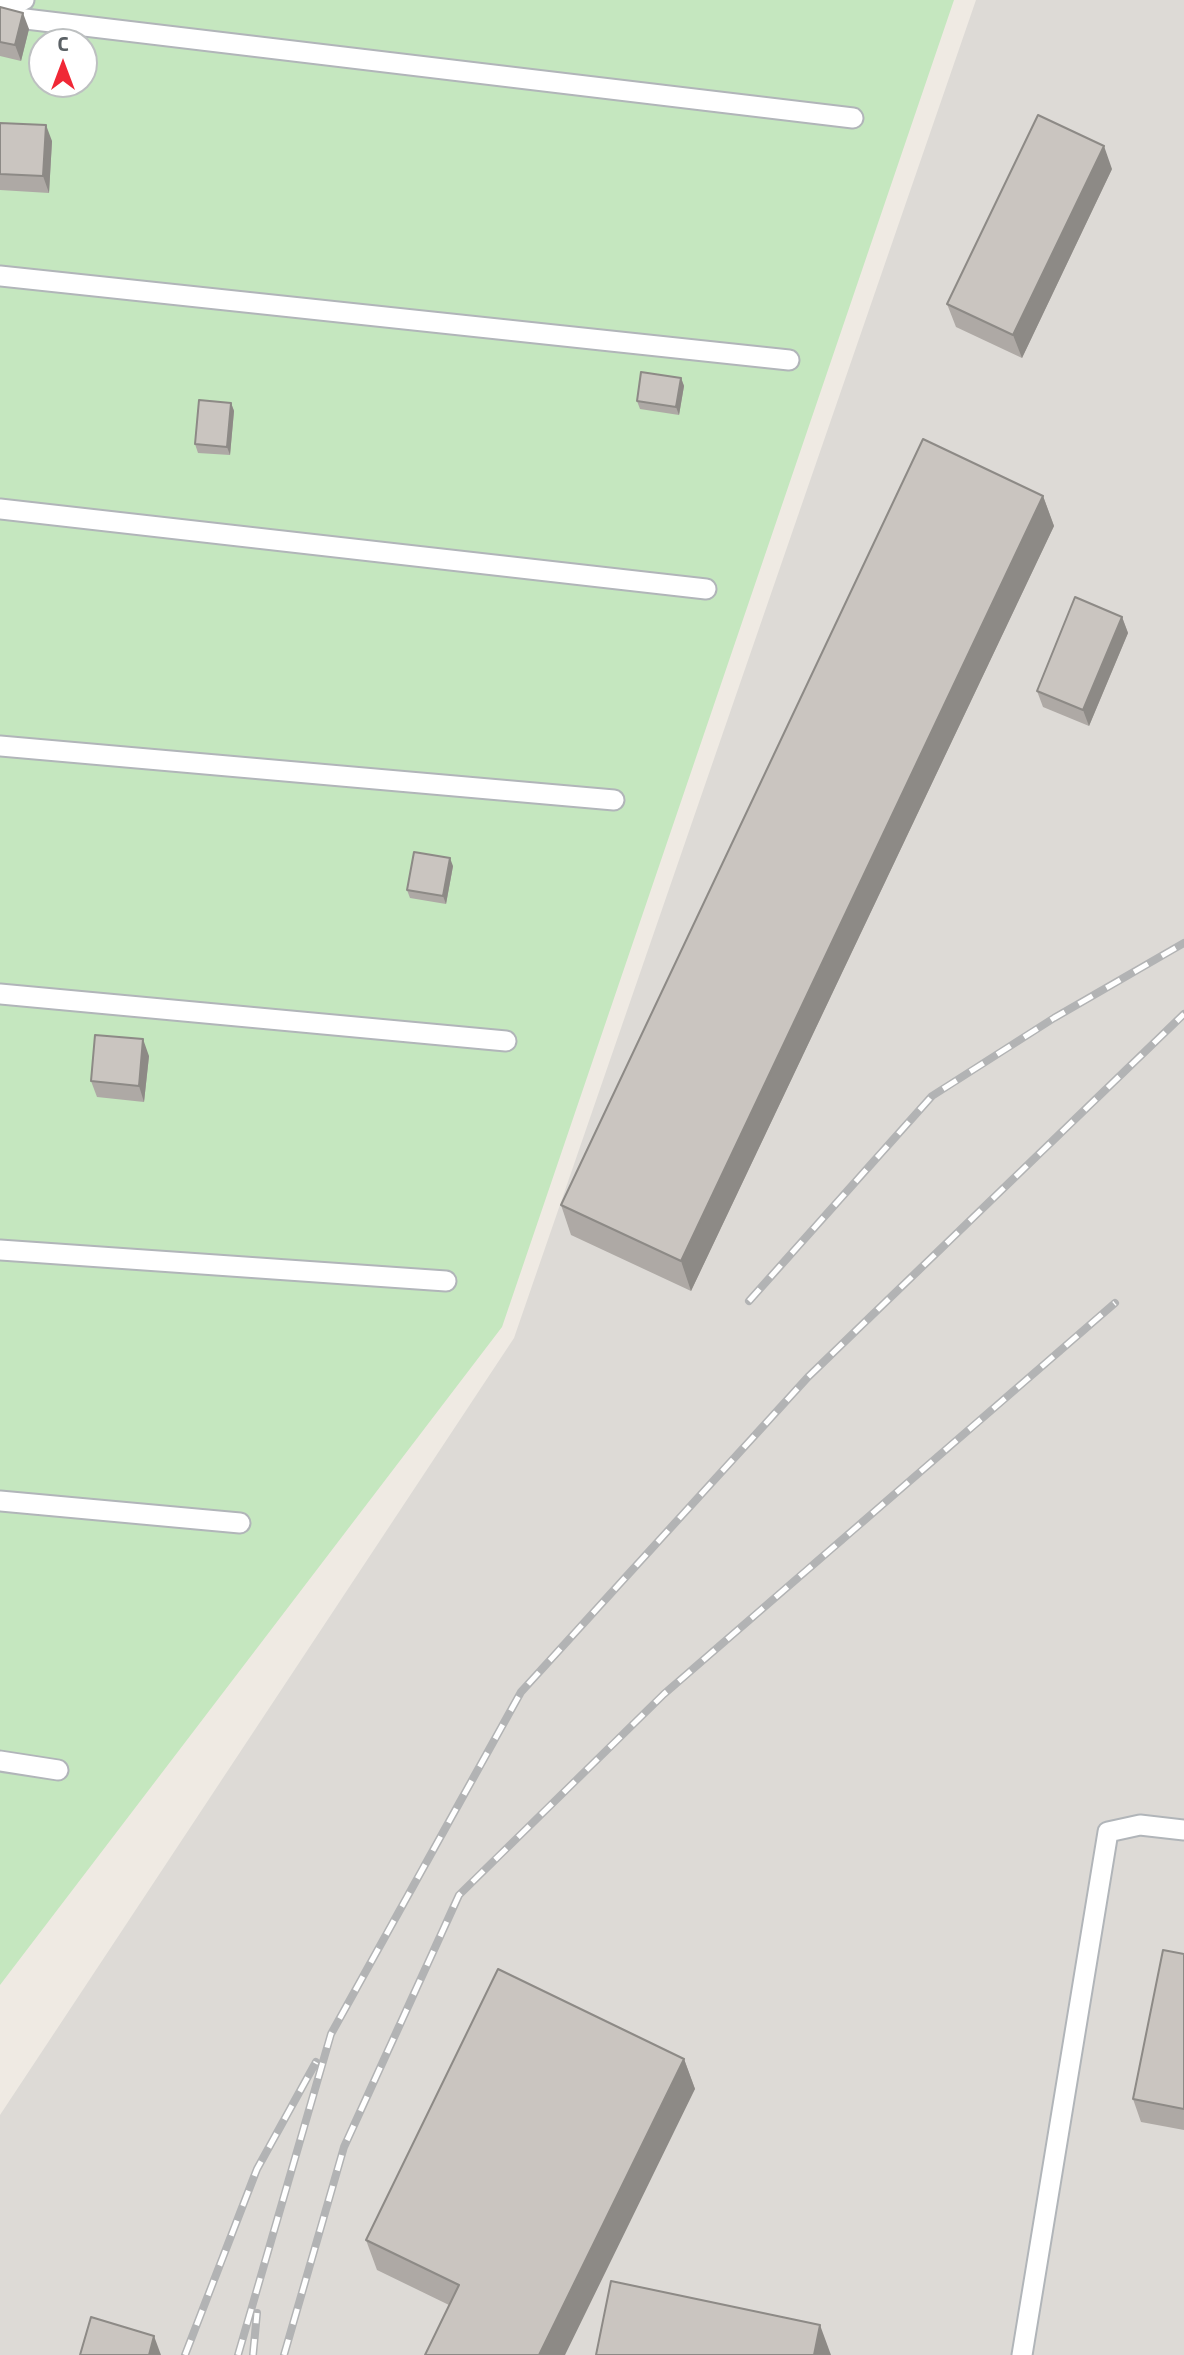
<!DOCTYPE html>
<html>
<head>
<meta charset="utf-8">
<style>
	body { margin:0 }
	#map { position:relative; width:1184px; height:2355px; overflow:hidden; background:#efeae3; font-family:"Exo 2",sans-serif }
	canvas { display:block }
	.north { position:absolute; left:28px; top:28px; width:70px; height:70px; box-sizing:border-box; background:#fff; border:2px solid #bdc0c1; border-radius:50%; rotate:0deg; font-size:19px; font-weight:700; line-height:28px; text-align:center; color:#5b6165 }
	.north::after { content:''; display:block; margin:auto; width:24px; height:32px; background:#f02836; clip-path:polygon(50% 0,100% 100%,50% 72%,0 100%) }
</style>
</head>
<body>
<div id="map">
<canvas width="1184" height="2355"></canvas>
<div class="north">С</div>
</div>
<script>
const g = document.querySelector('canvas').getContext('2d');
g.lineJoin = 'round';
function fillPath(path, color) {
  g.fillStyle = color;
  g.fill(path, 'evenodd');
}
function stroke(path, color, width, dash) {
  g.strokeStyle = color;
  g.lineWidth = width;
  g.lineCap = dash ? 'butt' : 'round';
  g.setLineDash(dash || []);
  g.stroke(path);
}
const industrial = new Path2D(`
	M976,0H1184V2355H0V2115L514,1338Z`);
const green = new Path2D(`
	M0,0H954L502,1327L0,1985ZM42,42H84V84H42Z`);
const lane = new Path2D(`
	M0,7L24,0
	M0,16L853,118
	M0,276L789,360
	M0,509L706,589
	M0,746L614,800
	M0,994L506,1041
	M0,1250L446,1281
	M0,1501L240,1523
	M0,1761L58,1770
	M1022,2355L1108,1832L1140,1825L1184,1830`);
const rail = new Path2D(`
	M749,1301L932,1096L1054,1018L1184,943
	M185,2355L257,2169L316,2062
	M238,2355L331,2034L521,1692L808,1377L1184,1014
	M253,2355L257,2313
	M284,2355L344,2147L459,1895L664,1694L1115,1303`);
const wall = new Path2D(`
	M0,7L29,29L21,61L0,56Z
	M0,123L52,141L49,193L0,190Z
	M1112,169L1022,358L956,327L947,304Z
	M681,378L684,386L679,415L640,409L637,401Z
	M231,403L234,411L230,455L198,453L195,444Z
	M1043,496L1054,526L691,1291L571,1235L561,1205Z
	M1122,617L1128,633L1089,726L1043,707L1037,691Z
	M453,866L446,904L410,898L407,890Z
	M149,1056L144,1102L97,1097L91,1081Z
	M1184,1954V2130L1141,2122L1133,2099Z
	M684,2059L695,2089L449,2305L377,2270L366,2240Z`);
const shadedWall = new Path2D(`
	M23,13L29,29L21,61L15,45Z
	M46,125L52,141L49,193L43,176Z
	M1104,146L1112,169L1022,358L1013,335Z
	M681,378L684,386L679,415L676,407Z
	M231,403L234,411L230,455L227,447Z
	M1043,496L1054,526L691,1291L681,1261Z
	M1122,617L1128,633L1089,726L1083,710Z
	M450,858L453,866L446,904L443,896Z
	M143,1039L149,1056L144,1102L139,1086Z
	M684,2059L695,2089L565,2355H539Z
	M820,2325L831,2355H814Z
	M154,2336L161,2355H149Z`);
const building = new Path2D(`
	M0,7L23,13L15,45L0,42Z
	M1038,115L1104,146L1013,335L947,304Z
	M0,123L46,125L43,176L0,174Z
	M641,372L681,378L676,407L637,401Z
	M199,400L231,403L227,447L195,444Z
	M923,439L1043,496L681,1261L561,1205Z
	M1075,597L1122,617L1083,710L1037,691Z
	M414,852L450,858L443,896L407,890Z
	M95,1035L143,1039L139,1086L91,1081Z
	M1163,1950L1184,1954V2109L1133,2099Z
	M498,1969L684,2059L539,2355H425L459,2285L366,2240Z
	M611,2281L820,2325L814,2355H596Z
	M91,2317L154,2336L149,2355H80Z`);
fillPath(industrial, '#dddad6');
fillPath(green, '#c5e7bf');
stroke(lane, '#b1b5b9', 23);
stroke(lane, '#fff', 19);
stroke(rail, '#b2b3b4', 8);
stroke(rail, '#fff', 5, [16]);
fillPath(wall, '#aea9a5');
fillPath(shadedWall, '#8d8a86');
fillPath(building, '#cac5c0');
stroke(building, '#8d8a86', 2);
</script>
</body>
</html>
